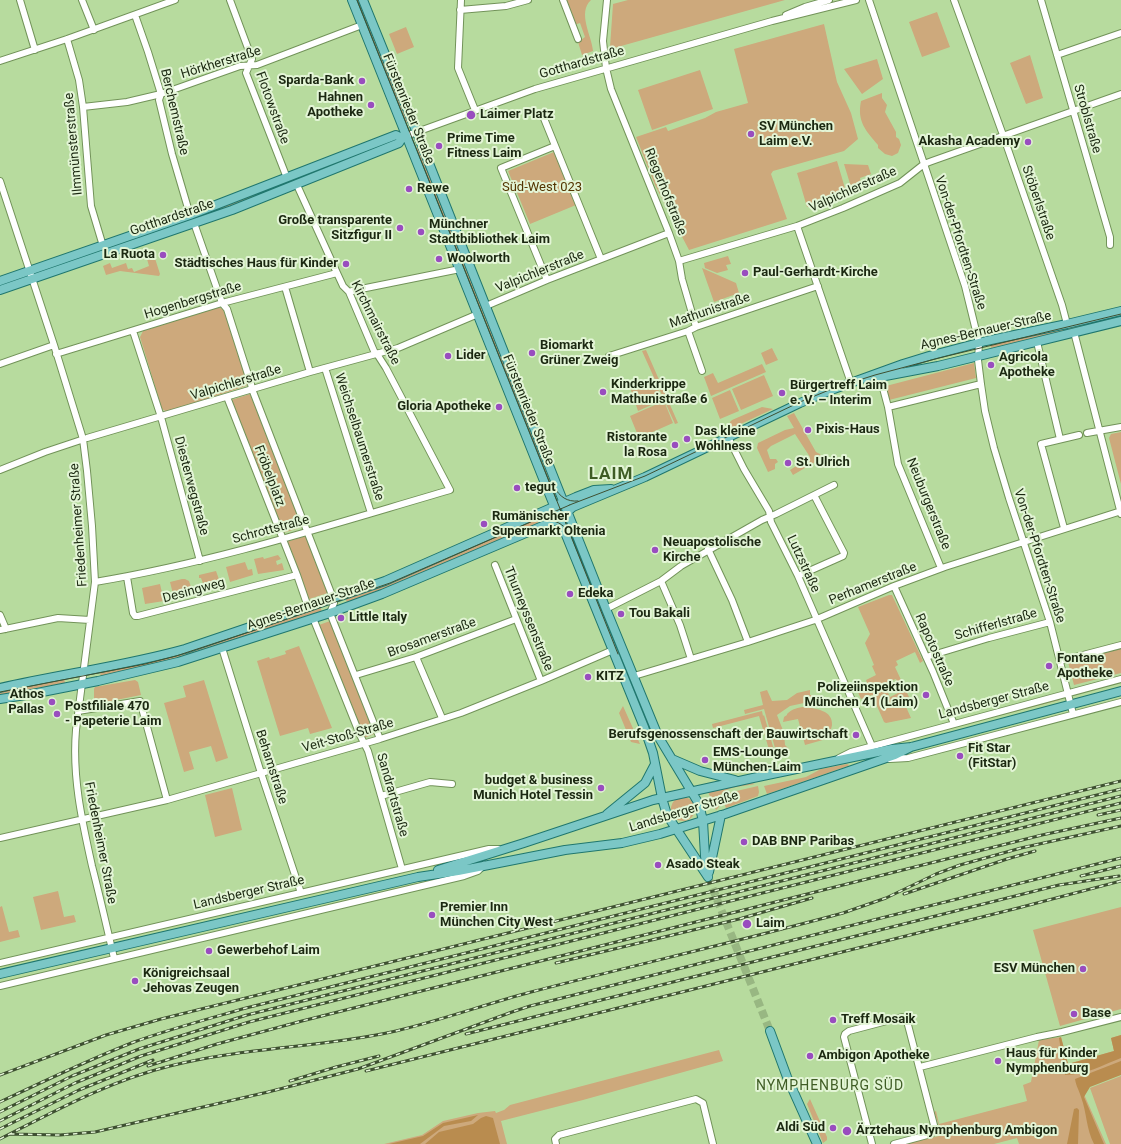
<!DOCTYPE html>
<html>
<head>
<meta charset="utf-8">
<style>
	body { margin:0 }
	canvas { display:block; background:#b7db9e }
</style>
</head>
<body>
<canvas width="1121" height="1144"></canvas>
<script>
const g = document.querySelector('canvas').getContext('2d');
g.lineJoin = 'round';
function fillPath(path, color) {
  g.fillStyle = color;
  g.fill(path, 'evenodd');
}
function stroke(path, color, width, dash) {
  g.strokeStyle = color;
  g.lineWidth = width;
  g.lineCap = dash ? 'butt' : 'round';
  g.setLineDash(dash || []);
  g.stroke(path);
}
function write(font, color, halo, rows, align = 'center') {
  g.font = font + ' Roboto,sans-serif';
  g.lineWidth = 4;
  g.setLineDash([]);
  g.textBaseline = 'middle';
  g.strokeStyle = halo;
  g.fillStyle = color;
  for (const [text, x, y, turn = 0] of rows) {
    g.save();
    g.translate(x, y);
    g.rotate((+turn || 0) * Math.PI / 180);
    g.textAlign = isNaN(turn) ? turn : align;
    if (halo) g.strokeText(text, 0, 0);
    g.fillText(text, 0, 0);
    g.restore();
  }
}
const green = new Path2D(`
	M354,0H361L411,120L404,123Z
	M565,0H591C577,13 592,36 593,51L582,55L578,42L585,37L580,23L574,25Z
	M628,0H785L614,48L610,47L613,4Z
	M937,12L950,47L922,57L909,22Z
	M824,24L837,82L851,113L858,139L844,151L773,171L771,174L787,219L689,250L655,185L636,137L666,127L668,131L705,118L716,112L748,103L734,49Z
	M406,27L414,47L397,54L389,34Z
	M1030,55L1043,98L1026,104L1010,63Z
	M877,59L883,79L862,94L844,69Z
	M700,70L713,109L652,130L638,90Z
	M882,93V98L887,105L885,112L896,132V137L899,139L901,145L898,153L892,156L885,154L878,148V145C865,130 857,121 861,101Z
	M420,147L558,496L554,498L415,149Z
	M554,152L576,205L530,224L508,171Z
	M837,161L847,195L807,207L797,173Z
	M844,164L868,165L871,174L860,178L861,184L851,187Z
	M278,186V189L191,221V218Z
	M152,249L160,274L159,276L120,271L106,275L103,266L110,263L112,268L126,263L128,269L132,268L134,272L149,266L145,252Z
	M728,256L731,264L726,265L728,270L717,273L705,268L704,263Z
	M702,268L736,283L739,293L714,302Z
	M217,307L223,309L248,383L246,386L167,412L162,409L140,337L143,331Z
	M1121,313V318L991,348L990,343Z
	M772,348L778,360L766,365L761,353Z
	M646,350L678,423L675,424L642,351Z
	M974,363L976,378L889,400L886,386Z
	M762,364L766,372L711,396L704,377L713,373L718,383Z
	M764,375L773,396L741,410L732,389Z
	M654,380L663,400L638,411L630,387Z
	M730,390L739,411L720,419L712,398Z
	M250,394L302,527L283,533L231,400Z
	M664,401L673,423L639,438L630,416Z
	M762,407L773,409L730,429V422L732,420Z
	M794,413L816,452L820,454L822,458L793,475L790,470L810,457L795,434L771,446L767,450L770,459H776L778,462L775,464V469L768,472L757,448L758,443L785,430L794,428L787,416Z
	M1121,432V484L1109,438L1111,434Z
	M544,516L546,519L515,533V535L348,605L345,597Z
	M306,536L328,593L309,599L286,542Z
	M278,555L281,559L276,561L277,565L282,563L284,570L258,574L254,559L263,557L264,559Z
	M245,562L248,570L252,569L253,575L230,582L226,567Z
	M216,571L221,585L203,590L202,587L204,586L201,578H199V575Z
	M182,579H185L189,581L193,593L174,598L170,582Z
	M160,584L164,601L145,604L142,588Z
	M889,595H892L923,661L920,663L915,652L896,661L898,665L895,667L909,697L903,700L911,718L886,723L884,722L872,695L861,699L856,688L867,683L866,680L876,675L872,666L874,665L865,643L870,634L858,607ZM896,679L902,691L890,697L884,684Z
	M320,606L322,612L191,655L101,678L100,672Z
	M330,621L374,734L364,738L319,625Z
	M299,646L332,728L310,734L308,728L280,736L257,661L269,657L270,659L286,654L285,651Z
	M1121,648V673L1074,685L1068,662Z
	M64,677L65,683L31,689L32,691L0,696V690Z
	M135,680L138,682L141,695L96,704L94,702V689L95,687Z
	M204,680L228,758L216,762L211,746L189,752L194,769L184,772L164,703L186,697L183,686Z
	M767,690L772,701L787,700L797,693L810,690V695L816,696L815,700L811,701L806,699L804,703L790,706L777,715L784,733L785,745L789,749L780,751L779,747L775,748L764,709L745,714L744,710L763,705L760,692Z
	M1060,699V700L863,751V750Z
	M623,706L640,744L631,742L619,713Z
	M805,707C816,709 833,710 832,725C831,731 829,732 830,738L805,745L798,719L783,722L784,717L787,715V714C792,709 798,707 805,707Z
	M762,711L763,716L764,715L774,750L778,749V751L770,753L759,716L713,728L712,724Z
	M847,764L849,765L848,766L767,794L764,786L806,777L821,769Z
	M752,783L755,784C741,787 714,786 719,807L716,810L708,792Z
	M758,786L759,792L758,796L726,808L723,801L728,793Z
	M232,788L242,830L215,837L205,795Z
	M671 809a12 12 0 1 1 24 0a12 12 0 1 1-24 0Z
	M58,891L64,917L74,915L76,922L41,930L33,897Z
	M2,906L9,932L18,930L20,937L0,942V907Z
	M1121,907V1009L1060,1026L1033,930Z
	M1121,1035V1063L1096,1073L1083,1092L1106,1144H1019L1017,1138L994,1144H905L939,1136L941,1131L934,1112L936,1111L939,1124L1027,1101L1023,1085L1031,1082L1039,1040L1061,1037L1068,1064L1114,1051L1111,1038Z
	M719,1050L723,1061L583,1100L501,1121L507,1144H384L422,1135L443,1121L478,1113L495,1111L496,1113L504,1110L510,1105Z
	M1121,1076V1144H1110L1090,1088Z
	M810,1099L827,1137V1140L823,1143L807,1104Z`);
const forest = new Path2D(`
	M1121,1035V1058C1103,1065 1085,1075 1065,1075L1059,1038L1061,1037L1068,1064L1114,1051L1111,1038Z
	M1121,1061V1075L1090,1087L1084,1097L1104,1144H1094C1086,1129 1087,1113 1081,1097C1079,1090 1076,1086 1075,1079Z
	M1077,1108L1079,1110L1078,1144H1067L1074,1109Z
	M478,1115L471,1121L444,1126L420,1144H389L423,1136L443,1123Z
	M486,1116L493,1118L500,1144H425L439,1132L473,1124L481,1118Z`);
const majorTunnel = new Path2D(`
	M708,877L770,1031`);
const minor = new Path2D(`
	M20,0L35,50
	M82,0L94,30
	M230,0L252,59L246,73L287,178
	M461,0L458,68L475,110
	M563,0L578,39
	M607,0L603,41L606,68L611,89L669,233L679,261L682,279L696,327
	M869,0L965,286L979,343L978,360L981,384L985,411L994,448L1009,498L1050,622L1073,714
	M954,0L1003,135L1062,305L1067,324
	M1041,0L1110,237V245
	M460,10L506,6L528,0
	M135,15L148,52L161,94L159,100L172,154L190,215
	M786,15L805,7L829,0
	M67,39L79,80L83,107L91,206L103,246
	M1057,55L1121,33
	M0,61L67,39L175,0
	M83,107L127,102L161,94L240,66L257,65L362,25
	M543,116L601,259
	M403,137L535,89L772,21L856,0
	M0,181L54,345L83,439L87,471L92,526L95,582L76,730C72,777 82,821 92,866C100,897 107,928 114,958
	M194,223L222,303L227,309L251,384L252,389L333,598L334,603L330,613L380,739
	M797,226L851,383
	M679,261L797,226L843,208L900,183L924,164L932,161L1121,94
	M547,280L501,168L555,146
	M285,287L310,372
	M349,292L356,290L460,269
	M486,306L547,280L669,233
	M133,331L161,417L200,561
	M688,331L702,371
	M1074,332L1121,514
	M1037,342L1060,439
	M56,354L222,303L337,273
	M609,356L688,331L696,327L818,286
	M0,364L54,345
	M325,368L371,513
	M880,377L888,407L898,464L941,568
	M227,397L297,575L308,607
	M888,407L981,384
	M1087,433L1121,427
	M728,437L744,469L769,511L771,522L798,576L872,746
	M0,470L45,452L87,438L310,372L398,348L478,314
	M1064,528L1041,444L1079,435
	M708,549L732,600L748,642
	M495,565L541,681
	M798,576L843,556L844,553L814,495
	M127,577L133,613L135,616H138L297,575
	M661,581L680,625L691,659
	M95,582C216,562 333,524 450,490L386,368L377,354L374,351L349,292L343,286L337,273L297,185
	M894,586L933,672L954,724
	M606,609L661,581L681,566L762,520L776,514L834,485
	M0,615L6,629
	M313,618L360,735L368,751L402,869
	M0,630L58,618L90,620
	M222,648L261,773L301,893
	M416,657L442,718
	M926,657L989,638L1050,622
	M1060,661L1121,645
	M356,675L416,657L516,619
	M634,676L748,642L815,620L894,586L945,567L1121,511
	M78,711L140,701L167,800
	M839,758L851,752L1121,679
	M890,759L908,758L1121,702
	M381,796L430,782L452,784
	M0,838L167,800L380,739L461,713L541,681L613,650
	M0,963L489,849H498
	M0,986L464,876L478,871L484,865
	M920,1067L1037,1037L1062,1032L1121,1017
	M556,1144L555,1139L559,1135L696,1099L703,1103L713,1144
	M872,1144L844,1037L845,1034L849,1031L902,1017L905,1018L907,1021L935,1129L934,1132L931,1134L894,1144`);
const major = new Path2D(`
	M352,0L544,481L644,727L653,753L662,798L667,815L708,877
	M363,0L417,133L606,609L658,736L699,804L703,821L705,856L708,874
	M0,281L190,215L396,135L402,138L399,143L232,210L0,290
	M880,377L938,366L1121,321
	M0,688C61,674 124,666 185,649L385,581L576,497L594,490L611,489
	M0,699L32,694L98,681L178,662L330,613L382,594L559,519L573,507L645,477L800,403L834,389L903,364L929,356L986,341L1067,324L1121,311
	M672,759L700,771L735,780
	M607,814L645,783L655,764
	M438,870L524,843L653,800L753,778L892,749L911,747L1121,691
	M709,872L721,815
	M0,974L418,877L458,871L565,850L622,843L660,834L725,814L895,755L911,747
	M770,1031L787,1077L817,1144`);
const tram = new Path2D(`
	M357,0L618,654
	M554,487C560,497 567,502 578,501
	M540,521C551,519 560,521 567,530
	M0,692L145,664L176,656L258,629L390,583L572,504L645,476L800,402L834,388L875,375L939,358L1121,314`);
const rail = new Path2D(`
	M1098,815L1121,810
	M1081,876L1121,866
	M904,894L1007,859L1035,851
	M556,963L739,919L812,898
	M466,1034L1059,885L1119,876
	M148,1066L217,1044L302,1021L1042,835L1121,818
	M366,1071L1018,908L1121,881
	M0,1075L106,1035L161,1019L1121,781
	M290,1081L336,1067L379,1056
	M0,1102C44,1081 88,1060 134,1042C170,1029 208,1019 246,1008L1121,789
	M0,1112L72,1076L139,1049L247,1015L1121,796
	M0,1121L75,1083L141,1056L249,1022L1121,803
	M0,1129L79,1090L153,1060
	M10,1134L60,1135L95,1132L268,1092L358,1069L512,1012L530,1006L1121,858
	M0,1139C55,1111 109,1081 170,1066C244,1047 321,1048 396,1031C442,1020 486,1004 531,992C635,965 740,941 843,913L886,898L936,874L960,865L1021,848L1121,826`);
const markers = [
	[362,81,4,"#994dbf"],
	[371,105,4,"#994dbf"],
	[471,115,5,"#994dbf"],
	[751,134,4,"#994dbf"],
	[1028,142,4,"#994dbf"],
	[439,146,4,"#994dbf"],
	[409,189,4,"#994dbf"],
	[400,228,4,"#994dbf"],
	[421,232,4,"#994dbf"],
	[163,255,4,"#994dbf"],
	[439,259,4,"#994dbf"],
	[346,264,4,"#994dbf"],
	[745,273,4,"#994dbf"],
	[532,353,4,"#994dbf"],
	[448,356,4,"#994dbf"],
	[991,365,4,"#994dbf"],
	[603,392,4,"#994dbf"],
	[782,393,4,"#994dbf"],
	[499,407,4,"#994dbf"],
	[808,430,4,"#994dbf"],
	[687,439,4,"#994dbf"],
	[675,445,4,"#994dbf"],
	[788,463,4,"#994dbf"],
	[517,488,4,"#994dbf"],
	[484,524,4,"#994dbf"],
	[655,550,4,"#994dbf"],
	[570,594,4,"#994dbf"],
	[621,614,4,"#994dbf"],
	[341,618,4,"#994dbf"],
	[1049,666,4,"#994dbf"],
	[588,677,4,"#994dbf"],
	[926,695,4,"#994dbf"],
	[52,702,4,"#994dbf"],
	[57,714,4,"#994dbf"],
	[856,735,4,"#994dbf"],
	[960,756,4,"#994dbf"],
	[705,760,4,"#994dbf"],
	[601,788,4,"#994dbf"],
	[744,842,4,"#994dbf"],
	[658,865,4,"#994dbf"],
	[432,915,4,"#994dbf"],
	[747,924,5,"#994dbf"],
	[209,951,4,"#994dbf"],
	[1083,969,4,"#994dbf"],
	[135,981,4,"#994dbf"],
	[1074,1014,4,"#994dbf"],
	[833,1020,4,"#994dbf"],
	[810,1056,4,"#994dbf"],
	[998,1061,4,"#994dbf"],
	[833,1128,4,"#994dbf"],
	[847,1131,5,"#994dbf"]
];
const streetNames = [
	["Hörkherstraße",221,63,-17],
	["Gotthardstraße",582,63,-16],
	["Flotowstraße",272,108,70],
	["Fürstenrieder Straße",408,109,68],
	["Berchemstraße",174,112,77],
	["Stroblstraße",1087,119,74],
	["Ilmmünsterstraße",74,144,-95],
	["Valpichlerstraße",853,190,-24],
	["Riegerhofstraße",665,192,68],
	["Stöberlstraße",1038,203,71],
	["Gotthardstraße",172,218,-19],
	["Von-der-Pfordten-Straße",960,243,72],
	["Valpichlerstraße",540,272,-22],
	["Hogenbergstraße",193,301,-17],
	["Mathunistraße",710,311,-19],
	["Kirchmairstraße",375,323,63],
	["Agnes-Bernauer-Straße",986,331,-13],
	["Valpichlerstraße",236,383,-17],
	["Fürstenrieder Straße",528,410,68],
	["Weichselbaumerstraße",359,437,72],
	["Fröbelplatz",269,476,69],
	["Diesterwegstraße",191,486,75],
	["Neuburgerstraße",928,504,68],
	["Friedenheimer Straße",79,525,-94],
	["Schrottstraße",271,530,-15],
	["Von-der-Pfordten-Straße",1039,556,72],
	["Lutzstraße",803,564,65],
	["Perhamerstraße",873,584,-22],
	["Desingweg",194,591,-15],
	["Agnes-Bernauer-Straße",311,605,-19],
	["Thurneyssenstraße",528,619,68],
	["Schifferlstraße",996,625,-16],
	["Brosamerstraße",432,638,-20],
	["Rapotostraße",934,650,66],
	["Landsberger Straße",994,701,-15],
	["Veit-Stoß-Straße",348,736,-16],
	["Behamstraße",271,767,72],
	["Sandrartstraße",392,795,74],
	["Landsberger Straße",684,812,-17],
	["Friedenheimer Straße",100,843,79],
	["Landsberger Straße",249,893,-13]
];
const poiNames = [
	["Sparda-Bank",354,81,"right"],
	["Hahnen",363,98,"right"],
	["Apotheke",363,113,"right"],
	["Laimer Platz",480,115],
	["SV München",759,127],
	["Laim e.V.",759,142],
	["Prime Time",447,139],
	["Fitness Laim",447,154],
	["Akasha Academy",1020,142,"right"],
	["Rewe",417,189],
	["Große transparente",392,221,"right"],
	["Sitzfigur II",392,236,"right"],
	["Münchner",429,225],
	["Stadtbibliothek Laim",429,240],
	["La Ruota",155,255,"right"],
	["Woolworth",447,259],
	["Städtisches Haus für Kinder",338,264,"right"],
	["Paul-Gerhardt-Kirche",753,273],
	["Biomarkt",540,346],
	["Grüner Zweig",540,361],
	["Lider",456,356],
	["Agricola",999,358],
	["Apotheke",999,373],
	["Kinderkrippe",611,385],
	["Mathunistraße 6",611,400],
	["Bürgertreff Laim",790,386],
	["e. V. – Interim",790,401],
	["Gloria Apotheke",491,407,"right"],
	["Pixis-Haus",816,430],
	["Das kleine",695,432],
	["Wohlness",695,447],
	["Ristorante",667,438,"right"],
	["la Rosa",667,453,"right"],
	["St. Ulrich",796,463],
	["tegut",525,488],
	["Rumänischer",492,517],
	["Supermarkt Oltenia",492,532],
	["Neuapostolische",663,543],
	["Kirche",663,558],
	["Edeka",578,594],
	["Tou Bakali",629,614],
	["Little Italy",349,618],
	["Fontane",1057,659],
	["Apotheke",1057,674],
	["KITZ",596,677],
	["Polizeiinspektion",918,688,"right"],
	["München 41 (Laim)",918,703,"right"],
	["Athos",44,695,"right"],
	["Pallas",44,710,"right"],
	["Postfiliale 470",65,707],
	["- Papeterie Laim",65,722],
	["Berufsgenossenschaft der Bauwirtschaft",848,735,"right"],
	["Fit Star",968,749],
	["(FitStar)",968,764],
	["EMS-Lounge",713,753],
	["München-Laim",713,768],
	["budget & business",593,781,"right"],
	["Munich Hotel Tessin",593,796,"right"],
	["DAB BNP Paribas",752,842],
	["Asado Steak",666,865],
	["Premier Inn",440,908],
	["München City West",440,923],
	["Laim",756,924],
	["Gewerbehof Laim",217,951],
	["ESV München",1075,969,"right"],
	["Königreichsaal",143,974],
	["Jehovas Zeugen",143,989],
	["Base",1082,1014],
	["Treff Mosaik",841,1020],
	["Haus für Kinder",1006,1054],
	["Nymphenburg",1006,1069],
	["Ambigon Apotheke",818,1056],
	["Aldi Süd",825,1128,"right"],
	["Ärztehaus Nymphenburg Ambigon",856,1131]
];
const parkNames = [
	["Süd-West 023",542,188]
];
const neighbourhoodNames = [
	["NYMPHENBURG SÜD",830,1086]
];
const districtNames = [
	["LAIM",611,475]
];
fillPath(green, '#cda97c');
fillPath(forest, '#b98c4f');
stroke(majorTunnel, '#98b782', 8, [8, 4]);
stroke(minor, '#729359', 8);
stroke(major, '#20776e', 10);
stroke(minor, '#fff', 6);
stroke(major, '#7bc7c6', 8);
stroke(tram, '#3e5031', 1);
stroke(rail, '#3e5031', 3);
stroke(rail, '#e3f5d6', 1.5, [4.5]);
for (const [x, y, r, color] of markers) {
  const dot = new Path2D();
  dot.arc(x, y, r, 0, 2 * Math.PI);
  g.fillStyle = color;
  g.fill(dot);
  stroke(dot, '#e3f5d6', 1.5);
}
write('13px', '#1b2811', '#e3f5d6', streetNames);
write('bold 13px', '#1b2811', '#e3f5d6', poiNames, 'left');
write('13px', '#533400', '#e3f5d6', parkNames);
g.letterSpacing = '1px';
write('14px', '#3f5d25', '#e3f5d6', neighbourhoodNames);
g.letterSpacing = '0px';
g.letterSpacing = '1px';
write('bold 17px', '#3f5d25', '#e3f5d6', districtNames);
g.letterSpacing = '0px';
</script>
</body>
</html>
